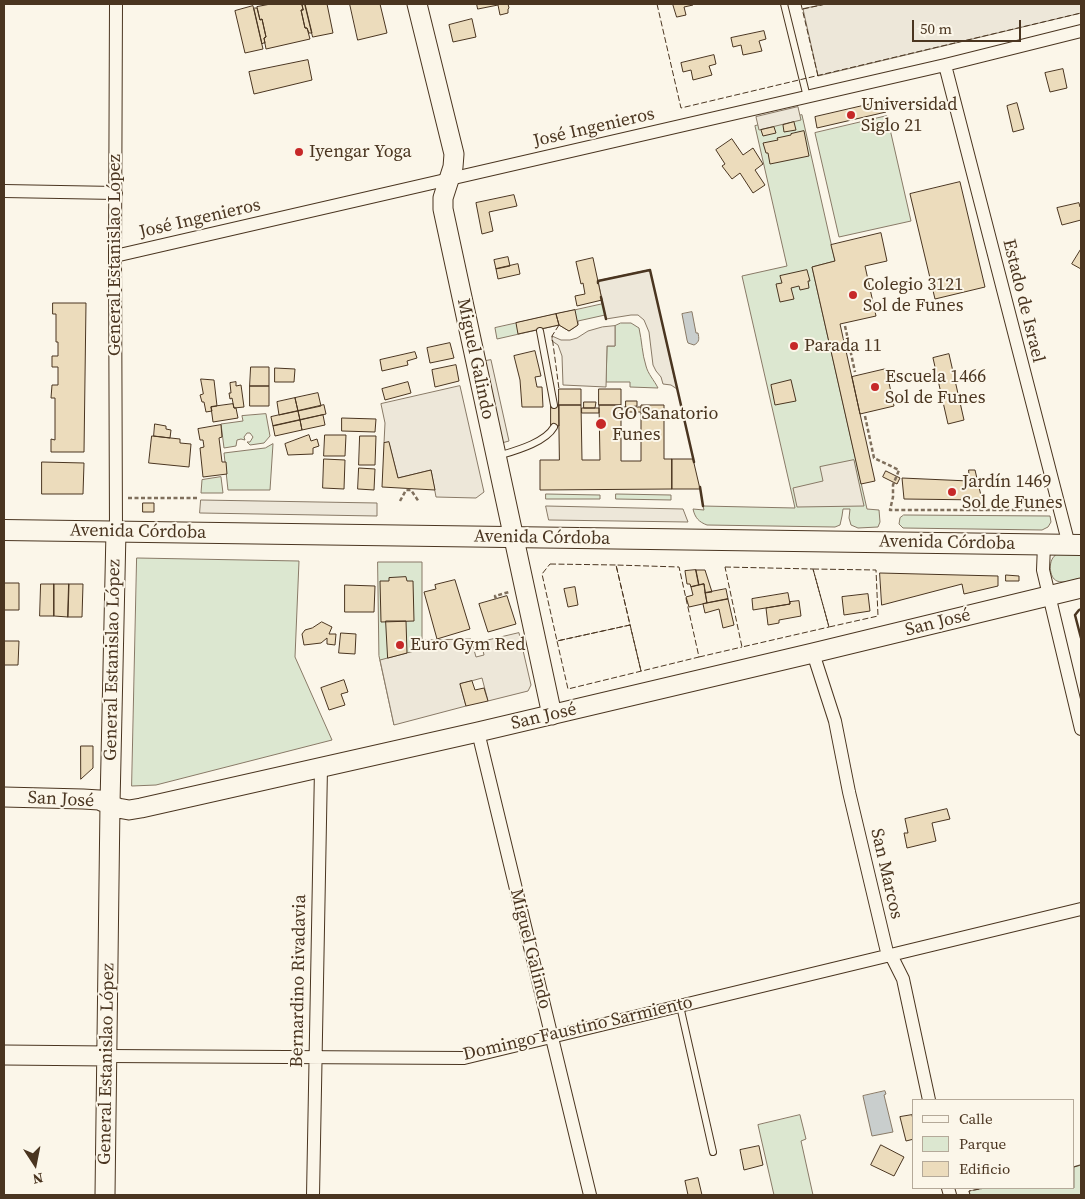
<!DOCTYPE html>
<html>
<head>
<meta charset="utf-8">
<style>
	body { margin:0 }
	#map { position:relative; width:1085px; height:1199px; overflow:hidden; background:#fbf6e9; font-family:"Source Serif 4",serif }
	canvas { display:block }
	.frame { position:absolute; inset:0; border:5px solid #4a3520; pointer-events:none }
	.legend { position:absolute; left:912px; top:1099px; width:162px; height:90px; box-sizing:border-box; background:#fbf6e9; border:1px solid #b4a999; margin:0; padding:6px 9px; list-style:none; font-size:15px; color:#4a3520 }
	.legend li { display:flex; align-items:center; gap:10px; height:25px }
	.legend b { width:25px; border:1px solid #b4a999 }
	.north { position:absolute; left:10px; top:1139px; width:50px; height:50px; -webkit-text-stroke:4px #fbf6e9; paint-order:stroke; rotate:169deg; font-size:14px; font-weight:700; line-height:20px; text-align:center; color:#4a3520 }
	.north::after { content:''; display:block; margin:auto; width:18px; height:22px; background:#4a3520; clip-path:polygon(50% 0,100% 100%,50% 72%,0 100%) }
	.scale { position:absolute; left:912px; top:20px; width:109px; height:22px; box-sizing:border-box; border:2px solid #4a3520; border-top:0; padding-left:6px; font-size:15px; line-height:18px; white-space:nowrap; color:#4a3520; -webkit-text-stroke:4px #fbf6e9; paint-order:stroke }
</style>
</head>
<body>
<div id="map">
<canvas width="1085" height="1199"></canvas>
<div class="frame"></div>
<ul class="legend">
<li><b style="height:6px;background:#fbf6e9"></b>Calle</li>
<li><b style="height:14px;background:#dce7d0"></b>Parque</li>
<li><b style="height:14px;background:#ecdcbc"></b>Edificio</li>
</ul>
<div class="north">N</div>
<div class="scale">50 m</div>
</div>
<script>
const g = document.querySelector('canvas').getContext('2d');
g.lineJoin = 'round';
function fillPath(path, color) {
  g.fillStyle = color;
  g.fill(path, 'evenodd');
}
function stroke(path, color, width, dash) {
  g.strokeStyle = color;
  g.lineWidth = width;
  g.lineCap = dash ? 'butt' : 'round';
  g.setLineDash(dash || []);
  g.stroke(path);
}
function write(font, color, halo, rows, align = 'center') {
  g.font = font + ' "Source Serif 4",serif';
  g.lineWidth = 4;
  g.setLineDash([]);
  g.textBaseline = 'middle';
  g.strokeStyle = halo;
  g.fillStyle = color;
  for (const [text, x, y, turn = 0] of rows) {
    g.save();
    g.translate(x, y);
    g.rotate((+turn || 0) * Math.PI / 180);
    g.textAlign = isNaN(turn) ? turn : align;
    if (halo) g.strokeText(text, 0, 0);
    g.fillText(text, 0, 0);
    g.restore();
  }
}
const green = new Path2D(`
	M802,115L835,261L812,267L867,509L879,510L880,522L878,527L858,528L851,525L849,518L850,509H843L842,516L840,525L835,527L707,525C699,522 695,518 693,509L704,510L703,506L795,508L742,276L787,266L755,126Z
	M887,116L911,221L839,237L815,133Z
	M603,304L605,315L578,321V325L569,331L559,325L497,339L495,328Z
	M621,323H631L639,328C642,341 642,354 646,366C648,374 654,380 658,388L630,387V382H606L607,346H615V326Z
	M266,414L270,436L264,443L250,445L247,442H250L253,437L250,433H247L244,437L245,440L241,439L237,440L236,446L224,448L221,424L243,421L242,416Z
	M273,444L270,490H228L224,453L265,448Z
	M221,477L223,493H201L202,480Z
	M546,494L600,495V499H546Z
	M616,494L671,495V500L616,499Z
	M904,515L1050,516L1051,522L1048,527L1042,530L903,528L899,524L900,518Z
	M1057,554H1081V578C1075,579 1064,584 1057,581C1049,578 1047,559 1057,554Z
	M137,558L299,561L295,657L332,740L156,785L132,786Z
	M378,562H422V649L394,725L379,656Z
	M800,1115L806,1139L801,1141L813,1195H774L758,1125Z
	M1081,1165V1195H970L969,1191L985,1188H1074V1167Z`);
const parking = new Path2D(`
	M826,4H1081V13L818,76L803,9Z
	M798,107L801,120L759,130L756,117Z
	M650,270L677,389L671,385L663,384L661,377L656,371L653,365L649,332L644,320L638,315H631L606,319L598,281Z
	M615,326V346H607L606,387L563,385L562,356L558,345L552,341V336L561,340H570L577,338L588,331L602,327Z
	M491,360L509,441L498,444L480,362Z
	M460,386L484,492L476,498L436,497L431,470L398,478L389,443H384L385,423L381,404Z
	M854,460L864,506L797,507L793,488L823,481L820,467Z
	M201,500L377,503V516L200,513Z
	M546,506L683,509L688,522L549,520Z
	M519,633L531,685L528,691L488,701L482,678L460,684L466,706L394,725L380,660L422,649V640L471,639L476,657L484,655L481,642Z`);
const water = new Path2D(`
	M692,312L696,333H698C699,338 700,342 694,345L688,343L687,340L682,314Z
	M885,1091L886,1094L884,1095L893,1132L872,1136L863,1096Z`);
const building = new Path2D(`
	M271,4H302L303,10H301L305,28H307L310,39L266,49L264,38L266,37L262,19L260,20L257,7Z
	M302,4H305L312,33H309L307,28H305L301,10H303Z
	M305,4H327L333,33L313,37Z
	M350,4H380L387,33L358,40Z
	M477,4H508L509,8L508,9V13L500,15L498,5L478,9Z
	M673,4H693V5L684,7L686,15L677,17Z
	M253,6L263,49L245,53L235,11Z
	M255,8H257L260,20L262,19L266,37L264,38L265,43H263L262,44L254,9Z
	M472,19L476,37L453,42L449,25Z
	M764,31L766,39L759,41L762,51L743,55L741,45L733,47L731,38Z
	M714,55L716,64L709,66L712,75L693,80L691,70L683,72L681,63Z
	M308,60L312,80L254,94L249,72Z
	M1063,69L1067,88L1050,92L1045,73Z
	M884,101L886,112L817,128L815,117Z
	M1017,103L1024,129L1013,132L1007,106Z
	M794,122L796,130L784,132L783,125Z
	M774,127L776,133L763,136L761,130Z
	M804,131L809,156L770,164L768,153H766L763,143L778,140L777,138L791,135V134Z
	M732,139L743,155L753,148L763,164L755,170L765,185L753,193L740,173L732,179L722,166L725,164L716,150Z
	M960,182L985,287L935,299L910,194Z
	M514,195L517,206L489,212L493,231L482,234L476,203Z
	M1079,203L1080,207H1081V220L1062,225L1057,208Z
	M881,233L887,261L865,266L876,316L840,324L875,481L861,484L812,267L835,261L831,245Z
	M1081,249V269L1072,264Z
	M508,257L510,266L496,269L494,260Z
	M593,258L602,300L577,306L575,296L585,294L583,283L581,284L576,262Z
	M518,264L520,274L498,279L496,269Z
	M807,270L810,281H808L809,288L800,290L799,286L791,288L794,299L780,302L776,284L782,283L780,276Z
	M53,303H86L84,452H51V439L55,440V398H51L52,385H58V367H52V356H58V342H56V314H53Z
	M575,310L578,325L569,331L559,325L556,314Z
	M556,314L559,325L518,334L516,323Z
	M450,343L454,358L430,363L427,348Z
	M535,351L541,376L535,377L537,387H542L543,407H522L520,380L514,356Z
	M415,352L417,358L407,361L408,365L382,371L380,360Z
	M949,354L964,420L948,424L933,358Z
	M456,365L459,381L435,387L432,370Z
	M251,367H269V386H250Z
	M275,368L295,369L294,382H275Z
	M886,369L894,406L860,414L852,377Z
	M201,379L214,380L217,406L211,407L212,411L206,412L204,402H202L200,395L203,394Z
	M791,380L796,401L775,405L771,385Z
	M236,382V386L241,385L244,407L234,408L232,398L230,399L229,393H231L230,383Z
	M408,382L411,393L385,400L382,389Z
	M250,386H269V406H250Z
	M559,389H581V405H559Z
	M599,389H621V405H599Z
	M318,393L321,406L298,411L295,398Z
	M295,398L298,411L279,415L277,402Z
	M626,401H637V406L626,407Z
	M584,402H596L595,408H584Z
	M233,404L234,408H236L238,418L213,422L211,407Z
	M324,405L326,414L300,420L298,411Z
	M551,405H559V426H551Z
	M559,405H581L582,460H600L599,405H621V461H641V405H664V459H672V489L540,490V460H559Z
	M621,407H641V412H621Z
	M582,408H599V413H582Z
	M298,411L300,420L273,426L271,417Z
	M323,415L325,425L302,430L300,420Z
	M342,418L376,419L375,432L342,431Z
	M300,420L302,430L275,436L273,426Z
	M155,424L166,426V429L171,430L170,438L154,436Z
	M221,425L222,437L219,438L222,462H226L227,474L203,477L200,448L204,447L203,440H200L198,429Z
	M309,435L311,441L317,439L319,446L313,448V454L288,455L285,444Z
	M325,435H346L345,456H324Z
	M152,436L180,439V443L191,444L189,467L149,463Z
	M360,436H376L375,465H359Z
	M389,442L398,478L431,470L435,490L382,487L384,443Z
	M324,459L345,460L344,489L323,488Z
	M672,459H693L700,489H672Z
	M42,462L84,463L83,494H42Z
	M359,468L375,469L374,490L358,489Z
	M969,470H975L982,500L904,499L902,478L969,481Z
	M886,471L900,478L897,484L883,477Z
	M143,503H154V512H143Z
	M696,570L699,585L691,587L690,584H687L685,571Z
	M696,570H705L712,592L705,593L704,584L699,585Z
	M880,573L998,576V586L964,594L962,584L882,605Z
	M1006,575L1019,576V581H1006Z
	M406,577L407,581H413L414,621L381,622L380,581H389V578Z
	M455,580L470,629L437,639L424,592L436,589L435,585Z
	M4,583H19V610H4Z
	M41,584H54V616H40Z
	M54,584H69L68,617L54,616Z
	M69,584H83L82,617H68Z
	M704,584L707,603L689,607L686,597L693,595L691,587Z
	M345,585L375,586L374,612H345Z
	M575,587L578,605L568,607L564,589Z
	M726,589L728,599L707,603L705,593Z
	M788,593L790,604L753,610L752,599Z
	M868,594L870,611L844,615L842,597Z
	M507,596L516,624L488,632L479,604Z
	M728,599L734,625L723,628L719,609L705,613L703,604Z
	M799,601L801,616L779,620V623L768,625L766,608L790,604V602Z
	M386,621H406L407,653L388,658Z
	M322,622L332,627L329,634H336L335,645L327,644V638L321,643L304,645L302,634L305,630L312,628Z
	M341,633L356,634L355,654L339,653Z
	M4,641H19L18,665H4Z
	M344,680L348,692L341,694L345,705L329,710L321,688Z
	M472,681L475,690L484,688L488,701L466,706L460,684Z
	M81,746H93V768L81,779Z
	M947,809L950,819L932,823L936,841L907,848L904,833H908L905,819Z
	M912,1115L914,1124V1139L906,1141L900,1117Z
	M881,1145L904,1157L894,1176L871,1165Z
	M759,1146L763,1165L744,1170L740,1150Z
	M698,1178L702,1195H688L685,1181Z`);
const path = new Path2D(`
	M845,326L855,372
	M865,416L874,458L899,470L893,485V497L890,510H1047
	M128,498H197
	M400,501L406,490H411L419,502
	M496,599L495,596L509,592`);
const lane = new Path2D(`
	M784,4L807,97
	M540,331L554,405
	M498,456C514,451 545,443 554,427
	M680,1006L713,1152`);
const street = new Path2D(`
	M116,4L115,256L116,531
	M945,65L1069,545
	M4,191L116,193
	M115,256L945,65L1081,31
	M1044,545L1043,570L1081,729
	M813,653L835,721L849,792L887,952L891,955L903,979L929,1100
	M478,732L590,1195
	M107,1056L464,1058L1081,909
	M948,1188L950,1195
	M313,1195L321,768`);
const secondary = new Path2D(`
	M417,4L454,154L453,167L443,198V209L552,715
	M4,797L83,799L99,800L118,808L129,810L141,808L478,732L813,653L1081,588
	M4,1055L107,1056
	M105,1195L110,804L116,531`);
const primary = new Path2D(`
	M4,530L1081,545`);
const fence = new Path2D(`
	M657,4L681,108L1081,13
	M801,4L818,76
	M803,9L826,4
	M559,325L552,336L559,389
	M550,564L616,565L630,625L557,641L542,574Z
	M725,567L813,569L829,627L742,647Z
	M813,569L876,570L878,616L829,627Z
	M699,657L742,647
	M641,671L616,565L679,567L699,657L568,689L557,641L630,625L641,671
	M1074,1167L1081,1165
	M970,1195L969,1191L985,1188`);
const wall = new Path2D(`
	M598,283V281L650,270L694,462
	M601,297L606,319
	M700,487L703,506
	M1081,609L1079,610L1075,615L1081,638`);
const markers = [
	[851,115,5,"#c62828"],
	[299,152,5,"#c62828"],
	[853,295,5,"#c62828"],
	[794,346,5,"#c62828"],
	[875,387,5,"#c62828"],
	[601,424,6,"#c62828"],
	[952,492,5,"#c62828"],
	[400,645,5,"#c62828"]
];
const poiNames = [
	["Universidad",861,105],
	["Siglo 21",861,126],
	["Iyengar Yoga",309,152],
	["Colegio 3121",863,285],
	["Sol de Funes",863,306],
	["Parada 11",804,346],
	["Escuela 1466",885,377],
	["Sol de Funes",885,398],
	["GO Sanatorio",612,414],
	["Funes",612,435],
	["Jardín 1469",962,482],
	["Sol de Funes",962,503],
	["Euro Gym Red",410,645]
];
const streetNames = [
	["José Ingenieros",594,128,-13],
	["José Ingenieros",200,219,-13],
	["General Estanislao López",115,255,-90],
	["Estado de Israel",1023,301,76],
	["Miguel Galindo",475,359,78],
	["Avenida Córdoba",138,532,1],
	["Avenida Córdoba",542,538,1],
	["Avenida Córdoba",947,543,1],
	["San José",938,623,-14],
	["General Estanislao López",113,660,-89],
	["San José",544,717,-13],
	["San José",61,800,3],
	["San Marcos",886,874,77],
	["Miguel Galindo",530,949,76],
	["Bernardino Rivadavia",299,981,-89],
	["Domingo Faustino Sarmiento",578,1029,-13],
	["General Estanislao López",107,1064,-89]
];
fillPath(green, '#dce7d0');
stroke(green, '#887966', 1);
fillPath(parking, '#ede7d9');
stroke(parking, '#887966', 1);
fillPath(water, '#c9cecd');
stroke(water, '#887966', 1);
fillPath(building, '#ecdcbc');
stroke(building, '#4a3520', 1);
stroke(lane, '#4a3520', 8);
stroke(street, '#4a3520', 14);
stroke(secondary, '#4a3520', 21);
stroke(primary, '#4a3520', 22);
stroke(path, '#7f6f5c', 2.5, [4, 2.5]);
stroke(lane, '#fbf6e9', 6);
stroke(street, '#fbf6e9', 12);
stroke(secondary, '#fbf6e9', 19);
stroke(primary, '#fbf6e9', 20);
stroke(fence, '#4a3520', 1, [6, 2.5]);
stroke(wall, '#4a3520', 2.5);
for (const [x, y, r, color] of markers) {
  const dot = new Path2D();
  dot.arc(x, y, r, 0, 2 * Math.PI);
  g.fillStyle = color;
  g.fill(dot);
  stroke(dot, '#fbf6e9', 2);
}
write('18px', '#4a3520', '#fbf6e9', poiNames, 'left');
write('18px', '#4a3520', '#fbf6e9', streetNames);
</script>
</body>
</html>
